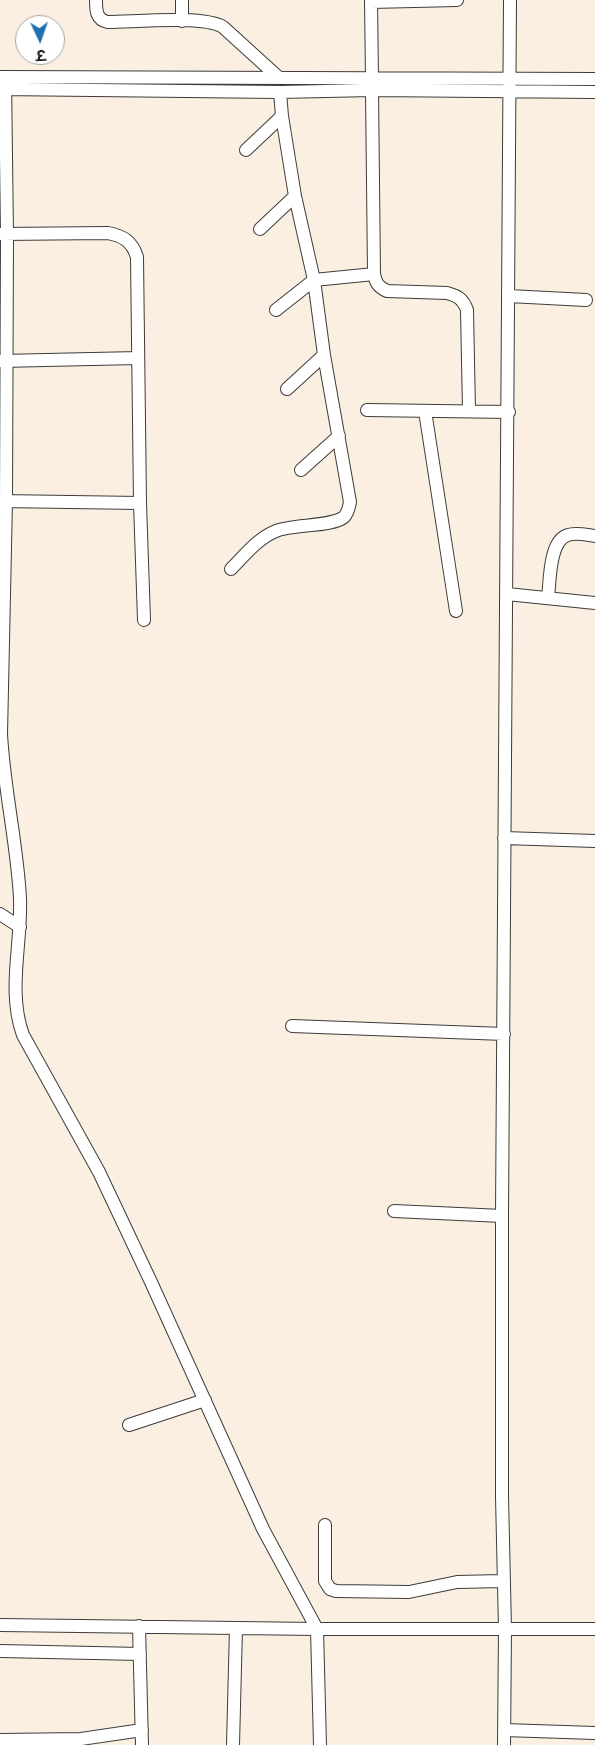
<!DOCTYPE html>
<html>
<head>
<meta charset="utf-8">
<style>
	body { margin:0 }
	#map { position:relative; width:595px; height:1745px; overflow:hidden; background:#faefe1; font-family:"Architects Daughter","Playpen Sans Deva",sans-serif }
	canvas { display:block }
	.north { position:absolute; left:15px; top:15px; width:50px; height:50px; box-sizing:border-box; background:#fff; border:1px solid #a4a4a4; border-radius:50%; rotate:177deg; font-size:14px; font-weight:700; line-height:20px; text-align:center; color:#1c1c1c }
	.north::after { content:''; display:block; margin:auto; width:18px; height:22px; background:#1f6fb2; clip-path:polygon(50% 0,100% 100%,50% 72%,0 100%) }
</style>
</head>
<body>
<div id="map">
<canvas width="595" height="1745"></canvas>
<div class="north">उ</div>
</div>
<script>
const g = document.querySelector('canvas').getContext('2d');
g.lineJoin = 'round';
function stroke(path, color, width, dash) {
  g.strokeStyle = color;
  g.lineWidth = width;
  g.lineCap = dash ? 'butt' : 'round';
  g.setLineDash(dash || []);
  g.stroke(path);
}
const minor = new Path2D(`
	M96,0C96,10 96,20 108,22C134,22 203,15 223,27L278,77
	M182,0V21
	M371,0L372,78
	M371,2L457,0
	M0,77L595,79
	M5,77L7,235L6,501L1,734C4,789 17,843 20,898C22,943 7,991 23,1035L99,1172L151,1282L263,1529L317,1629L320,1745
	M0,89L280,92L372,90L595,92
	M372,90L374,274C376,283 378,287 387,291L447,293C458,296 463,299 467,310L469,411
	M246,150L282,116
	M260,229L295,196
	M0,234L108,233C123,236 132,241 137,257L140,503L144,620
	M509,296L586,300
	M276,310L314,280L374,274
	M0,361L138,358
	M287,389L324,355
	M367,410L509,412
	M425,411L456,611
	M301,470L339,436
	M0,501L140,503
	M231,569C244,556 258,538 276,531C292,524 332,527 344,517C348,513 349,507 350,502L324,355L314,280L295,196L282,116L280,92
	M507,594L595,603
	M548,598C550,582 549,540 568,535C576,532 587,535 595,536
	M504,838L595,841
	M0,914L20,927
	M292,1026L504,1034
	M394,1211L502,1216
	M129,1425L205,1400
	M325,1525V1581L330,1589L336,1591L409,1592L457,1582L503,1581
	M0,1625L317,1629H595
	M139,1626L142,1745
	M0,1651L140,1654
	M504,1730L595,1733
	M0,1740L81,1739L142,1730
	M233,1745L236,1628
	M504,1745L505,1629L502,1496V1216L510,0`);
stroke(minor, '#3d3c3a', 14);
stroke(minor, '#fff', 12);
</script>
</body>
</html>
